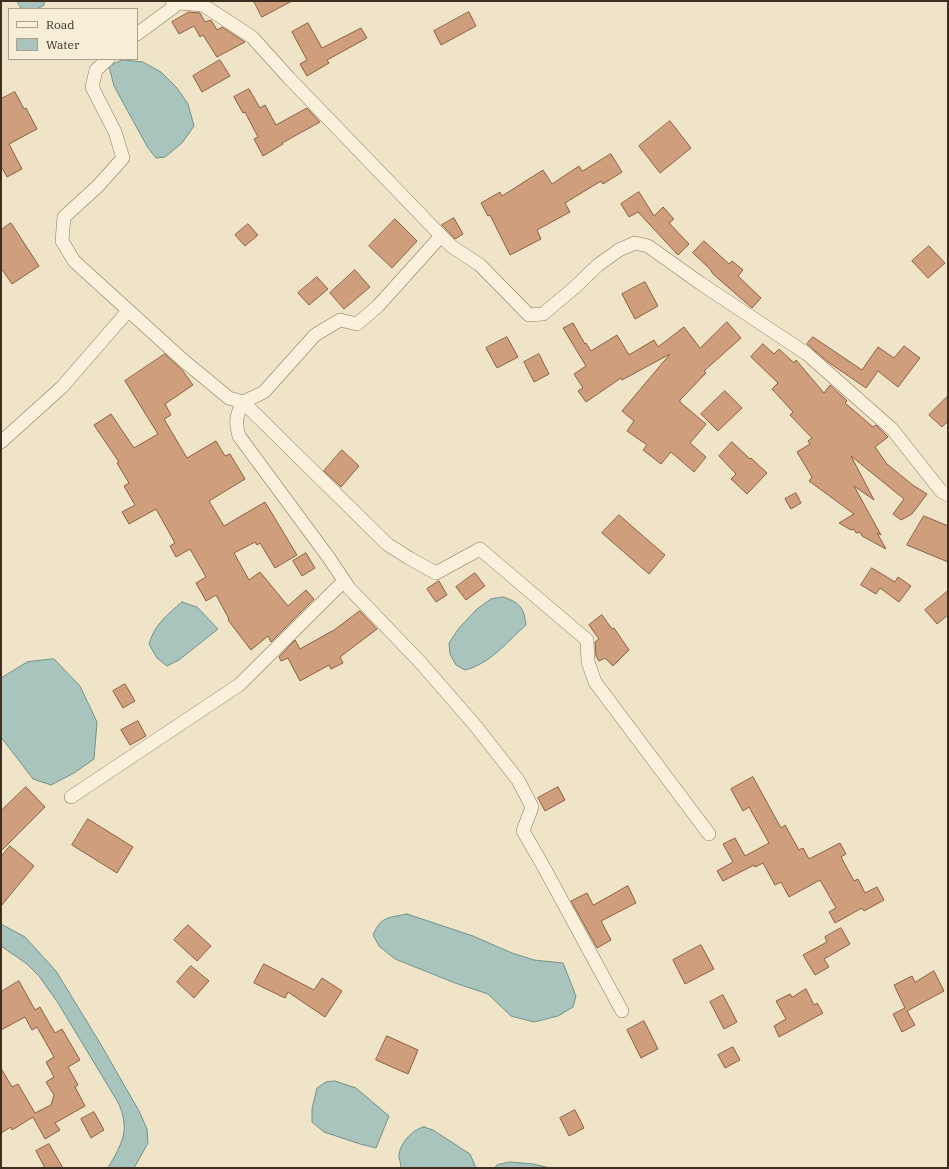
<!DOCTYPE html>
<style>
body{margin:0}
#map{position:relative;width:949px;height:1169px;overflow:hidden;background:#f0e4c8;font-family:"IBM Plex Serif",serif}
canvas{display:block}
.frame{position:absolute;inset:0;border:2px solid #3d2e20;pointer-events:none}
.legend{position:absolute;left:8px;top:8px;width:130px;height:52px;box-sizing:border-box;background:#f7eed8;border:1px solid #ada18e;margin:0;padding:5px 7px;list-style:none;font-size:12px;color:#3d2e20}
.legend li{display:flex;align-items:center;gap:8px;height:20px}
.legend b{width:20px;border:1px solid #ada18e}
</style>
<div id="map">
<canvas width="949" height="1169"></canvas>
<div class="frame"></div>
<ul class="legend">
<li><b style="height:5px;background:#faf1dc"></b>Road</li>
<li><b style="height:11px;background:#a9c4bc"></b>Water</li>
</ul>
</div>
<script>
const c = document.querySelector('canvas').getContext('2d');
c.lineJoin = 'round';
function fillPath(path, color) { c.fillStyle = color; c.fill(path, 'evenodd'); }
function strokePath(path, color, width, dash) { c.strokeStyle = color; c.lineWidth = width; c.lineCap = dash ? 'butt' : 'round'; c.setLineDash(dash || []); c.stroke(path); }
const water = new Path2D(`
 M17,1H44V5C36,11 30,10 21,8Z
 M123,60L143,62L161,72L177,88L188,104L194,126L182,143L165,157L156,158L148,148L114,86L109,66Z
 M503,597C519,602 524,607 526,625C508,641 490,664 465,670L456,665L450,654L449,643L459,628L477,609L491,599Z
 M182,602L197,607L218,629L179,660L167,666L157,658L149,644C155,624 167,615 182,602Z
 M54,659L80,686L97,722L94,759L74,773L51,785L33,779L1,737V678L27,662Z
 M407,914L473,936L512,953L534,960L563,963L576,996L573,1007L558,1016L534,1022L511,1016L488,994L455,983L395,959L379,946L373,935C381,916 388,918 407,914Z
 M1,924L25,937L56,971L100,1043L139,1111L147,1129L148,1143L134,1168H108C122,1143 130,1132 119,1104L58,1003L39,976L27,964L1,946Z
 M335,1081L356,1088L389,1116L376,1148L360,1144L324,1132L312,1122V1109L317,1088L326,1082Z
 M424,1127L433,1130L470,1154L476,1168H401C401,1165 400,1161 399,1158C398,1145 412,1129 424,1127Z
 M510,1162L533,1164L550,1168H494L497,1165Z`);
fillPath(water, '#a9c4bc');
strokePath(water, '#6f938a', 1);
const building = new Path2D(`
 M254,1H292L262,17Z
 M189,12L200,13L205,22L211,20L217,30L222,27L245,42L217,57L203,35L200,37L194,26L179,34L172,22Z
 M469,12L476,26L441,45L434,31Z
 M308,23L322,48L361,28L367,38L327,60L329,63L307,76L300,64L307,60L292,32Z
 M220,60L230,76L202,92L193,76Z
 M249,89L260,108L265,105L276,125L307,108L320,122L282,143L283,144L263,156L254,139L258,137L245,112L243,113L234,97Z
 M15,92L24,109L26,108L37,129L9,144L22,169L7,177L1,166V99Z
 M670,121L691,148L660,173L639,146Z
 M611,154L622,172L603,184L601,181L565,203L570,212L537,230L541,239L510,255L490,215L488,216L481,203L500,192L502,196L543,170L552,184L579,166L582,171Z
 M639,192L654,216L663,207L674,219L669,223L689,244L678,255L638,212L629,217L621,204Z
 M454,218L463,234L455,239L442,225Z
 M395,219L417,241L392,268L369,246Z
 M11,223L39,266L12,284L1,268V230Z
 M248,224L258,235L245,246L235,235Z
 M704,241L729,264L732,261L743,270L738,276L761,298L752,308L713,274L710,269L693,253Z
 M929,246L945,263L928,278L912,261Z
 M355,270L370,287L344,309L330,293Z
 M317,277L328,289L309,305L298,293Z
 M645,282L658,306L635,319L622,294Z
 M727,322L741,338L704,371L706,373L680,400V402L706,424L690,443L706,457L694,472L671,452L661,464L643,450L647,445L627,431L634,421L622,411L670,354L622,380L621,378L586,402L578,391L583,388L574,374L586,366L563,328L573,323L585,344L586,343L591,351L617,335L629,355L654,340L658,347L684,327L700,348Z
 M507,337L518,357L497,368L486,348Z
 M813,337L862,370L878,347L894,358L904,346L920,358L898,387L878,371L866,388L828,362L807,344Z
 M763,344L774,354L779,349L794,363L796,360L824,393L830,385L847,401L845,403L873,427L876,425L888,437L875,447L887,464L914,486L927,494L912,514L901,520L893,514L904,499L851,456L874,500L854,486L881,535L877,533L886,549L862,536L860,532L856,533L854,529L851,530L839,523L854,514L809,481L812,477L797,452L810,444L808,441L812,438L790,415L793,412L772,389L778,383L751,357Z
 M165,354L183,371L193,385L165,404L171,415L164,419L187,458L216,441L225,456L230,454L245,479L209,501L224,526L265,502L297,555L275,568L260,543L257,545L255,542L234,553L249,580L260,572L288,606L306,590L314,599L271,642L268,636L251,650L228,620L229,619L216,595L206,601L196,583L206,577L190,549L176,557L170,546L175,543L156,509L129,524L122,512L135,505L124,486L129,483L117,463L119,462L94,425L111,414L134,448L158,434L125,381Z
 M539,354L549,374L534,382L524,362Z
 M725,391L742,408L718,431L701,414Z
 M948,396V421L942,427L929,415Z
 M732,442L750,459L751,458L767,473L747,494L731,479L736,474L719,456Z
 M342,450L359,466L341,487L324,471Z
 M796,493L801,503L791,509L785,499Z
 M619,515L665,555L649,574L602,533Z
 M924,516L948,526V562L907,545Z
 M306,553L315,568L302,576L293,561Z
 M872,568L895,582L898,577L911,586L899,602L880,588L876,594L861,585Z
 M475,573L485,586L466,600L456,587Z
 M439,581L447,595L436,602L427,589Z
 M948,591V615L937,624L925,610Z
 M360,611L377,629L340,657L343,663L331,669L329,665L300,681L288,658L281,661L279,657L295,640L300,649L334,630Z
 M602,615L612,629L614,628L629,650L613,666L605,658L599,661L596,656L595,642L599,639L589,625Z
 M125,684L135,701L123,708L113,691Z
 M138,721L146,736L130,745L121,730Z
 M753,777L781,828L785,825L799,850L803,848L809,859L840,843L846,854L841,857L854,881L858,879L865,893L877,887L884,900L864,911L862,908L835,923L829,912L836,908L820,880L789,897L781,882L775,885L763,863L755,867L754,865L723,881L717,871L733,862L723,844L735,838L745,856L769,843L749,807L743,811L731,789Z
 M26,787L45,807L1,851V811Z
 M558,787L565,800L545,811L538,798Z
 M88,819L133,847L117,873L72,845Z
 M10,846L34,866L1,906V857Z
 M628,886L636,903L601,921L611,940L597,948L571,901L587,893L593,905Z
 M188,925L211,946L197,961L174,940Z
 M841,928L850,944L824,959L829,967L815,975L803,955L827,942L825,937Z
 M701,945L714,969L685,984L673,960Z
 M264,964L314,990L322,978L342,991L325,1017L288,992L285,998L254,983Z
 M191,966L209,981L194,998L177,982Z
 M934,971L944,991L907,1011L915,1025L902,1032L893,1014L905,1008L894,985L912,976L915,982Z
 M19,981L35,1010L40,1007L55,1033L62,1029L80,1060L68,1067L78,1085L75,1087L85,1106L55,1123L60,1130L45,1139L33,1117L12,1130L11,1127L1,1133V1068L12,1087L18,1084L35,1113L51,1105L54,1095L46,1082L54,1077L46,1062L54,1057L37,1027L32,1030L25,1017L1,1030V992Z
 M806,989L814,1005L817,1003L823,1013L779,1037L774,1026L786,1019L776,1001L790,994L792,997Z
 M723,995L737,1022L724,1029L710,1002Z
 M644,1021L658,1049L641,1058L627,1030Z
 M387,1036L418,1050L408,1074L376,1060Z
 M733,1047L740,1060L725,1068L718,1055Z
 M575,1110L584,1128L569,1136L560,1118Z
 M94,1112L104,1130L91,1138L81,1119Z
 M49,1144L63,1168H45L36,1151Z`);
fillPath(building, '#cf9f7d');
strokePath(building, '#8d5f41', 1);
const minor = new Path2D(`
 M172,1L179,3L203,5L252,37L289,78L451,246L480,265L529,315L543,314L574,288L598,265L619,250L635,243L648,246L700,283L807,354L892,429L941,491L948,495
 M137,34L179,3
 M108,59L96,70L92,87L115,132L123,158L98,186L64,217L62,241L74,261L184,361L229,398L243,402L264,392L315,335L340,320L357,324L378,306L441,236
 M1,442L62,387L128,311
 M71,797L239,685L344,581
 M622,1011L541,862L523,831L532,807L518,780L474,724L420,662L349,588L329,558L239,436C235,421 236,416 243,402L387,544L409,558L436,573L480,549L587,640L588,662L595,682L709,834`);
strokePath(minor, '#8d765c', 14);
strokePath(minor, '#faf1dc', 13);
</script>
